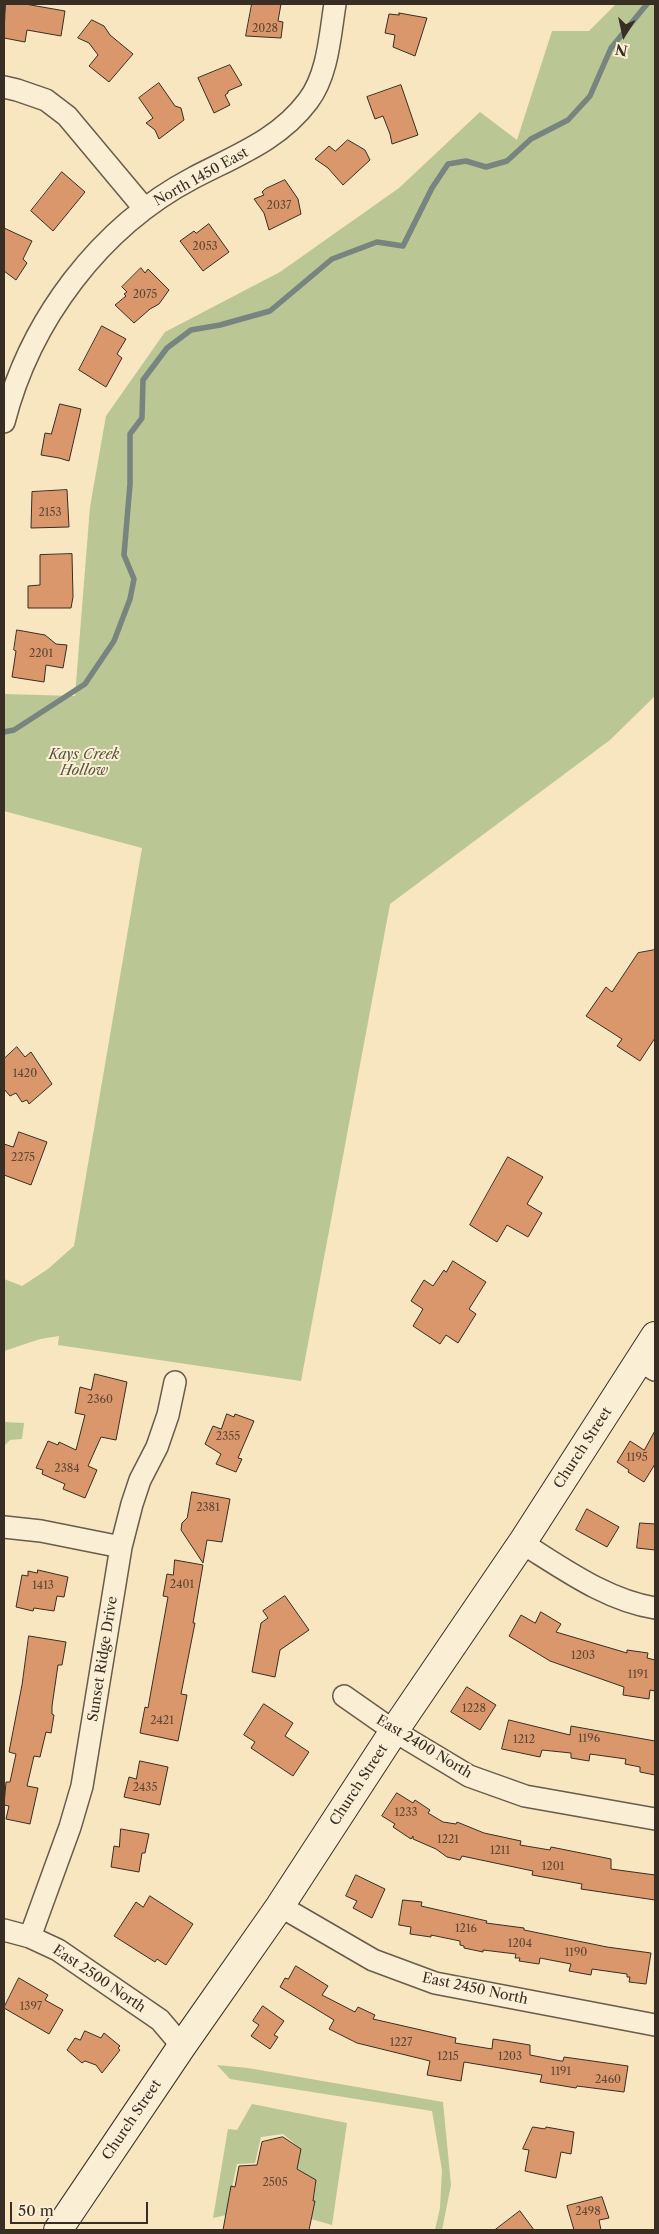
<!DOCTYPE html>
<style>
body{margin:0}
#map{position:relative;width:659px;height:2234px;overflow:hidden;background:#f7e6bf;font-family:"Libre Caslon Text",serif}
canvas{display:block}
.frame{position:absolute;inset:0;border:5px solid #382e24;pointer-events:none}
.north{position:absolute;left:599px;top:10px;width:50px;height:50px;-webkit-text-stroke:4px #faefd5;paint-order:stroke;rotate:190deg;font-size:14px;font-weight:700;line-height:20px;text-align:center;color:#382e24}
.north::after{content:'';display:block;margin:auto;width:18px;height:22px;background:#382e24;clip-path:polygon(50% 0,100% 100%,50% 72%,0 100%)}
.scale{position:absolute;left:10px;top:2202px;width:138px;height:22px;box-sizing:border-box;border:2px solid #382e24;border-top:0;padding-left:6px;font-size:15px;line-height:18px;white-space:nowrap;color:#382e24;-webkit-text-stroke:4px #faefd5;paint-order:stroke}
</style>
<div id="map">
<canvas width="659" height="2234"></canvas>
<div class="frame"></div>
<div class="north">N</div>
<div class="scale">50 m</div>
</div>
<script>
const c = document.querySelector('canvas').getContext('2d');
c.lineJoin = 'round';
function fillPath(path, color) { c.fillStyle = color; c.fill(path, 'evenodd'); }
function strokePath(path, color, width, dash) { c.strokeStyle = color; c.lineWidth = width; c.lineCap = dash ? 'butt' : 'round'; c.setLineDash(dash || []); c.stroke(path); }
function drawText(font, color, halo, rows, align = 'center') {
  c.font = font + ' "Libre Caslon Text",serif'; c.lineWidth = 4; c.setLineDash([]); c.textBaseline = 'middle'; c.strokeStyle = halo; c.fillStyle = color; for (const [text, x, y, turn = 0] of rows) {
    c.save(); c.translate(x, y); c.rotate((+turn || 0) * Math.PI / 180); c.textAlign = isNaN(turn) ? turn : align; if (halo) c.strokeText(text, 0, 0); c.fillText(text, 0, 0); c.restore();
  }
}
fillPath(new Path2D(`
 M616,4H655V696L610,740L390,904L301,1381L58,1345L59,1336L40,1339L4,1351V1279L22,1286L48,1269L74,1246L142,848L4,811V694L75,696L90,507L106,416L165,332L280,272L399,188L480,112L517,140L552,31H589Z
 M4,1422L24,1423L22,1439L10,1440L4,1446Z
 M217,2065L248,2068L443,2102L451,2185L442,2230H435L440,2208L442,2170L432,2111L230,2079Z
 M252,2104L347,2123L332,2225L311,2219L316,2181L297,2169L301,2149L283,2134L261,2137L255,2163L237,2164L226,2215L213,2218L228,2129L237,2130Z`), '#bac694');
strokePath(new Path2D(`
 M4,732L14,730L85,684L114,641L130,599L134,579L124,555L130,484V434L142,418L143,380L167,348L191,330L220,325L270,311L332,259L377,242L403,246L432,188L448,164L466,161L486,167L507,161L531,139L568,120L590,96L611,48L647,4`), '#77847f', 5.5);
const building = new Path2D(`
 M6,4H25L65,11L61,36L27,30L25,42L4,38Z
 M252,4H281L278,21L283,22L281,38L246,36Z
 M399,13L427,18L415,56L393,47L395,35L385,33L389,14L399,15Z
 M92,20L104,26L110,35L133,54L109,82L89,66L98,55L89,43L78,38Z
 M230,65L242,85L228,91V93L225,95L230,105L214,113L198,78Z
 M159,83L175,106L181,108L184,120L159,139L155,130L146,123L153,118L139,98Z
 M401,85L418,135L392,144L390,134L383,116L375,119L367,97Z
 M348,140L365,150L370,160L343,185L328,168L315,159L329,146L335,151Z
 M62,172L85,192L53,231L31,211Z
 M285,180L298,199L301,214L269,230L264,213L254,199L264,195L262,192L265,189Z
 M209,224L229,252L203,271L180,241L194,231L196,233Z
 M4,228L32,241L23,259L27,263L16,280L4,271Z
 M141,268L145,273L148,269L169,290L159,304L150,309L134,323L115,305L126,296L124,294L127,292L122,287Z
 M102,326L126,339L117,354L122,358L106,387L79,370Z
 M60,404L81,409L69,461L59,458L41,455L45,433L51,434Z
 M67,490L69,527L31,528L32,492Z
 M72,554L73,597L71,608H28V586L40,585V555Z
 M17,630L45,635L56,644L67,645L63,668L46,665L44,682L12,677L16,651L14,650Z
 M655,950V1038L640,1061L617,1046L622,1039L586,1016L606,987L612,992L638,953Z
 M17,1047L25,1057L31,1052L52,1084L29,1104L27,1100L22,1102L16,1093L10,1096L4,1089V1059Z
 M19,1132L47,1142L31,1185L4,1175V1144L13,1147Z
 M508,1157L543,1177L527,1204L542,1213L528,1237L507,1225L497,1242L470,1225Z
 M453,1261L486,1282L469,1309L476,1314L458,1343L446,1335L440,1344L413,1326L423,1309L411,1301L424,1280L433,1286L444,1270L446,1272Z
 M95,1374L127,1382L116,1440L101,1437L88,1466L97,1470L85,1498L63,1489L65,1484L42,1474L43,1470L36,1468L48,1441L58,1445L59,1442L76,1450L85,1415L75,1413L80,1387L91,1390Z
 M227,1414L234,1417L235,1414L254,1421L238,1458L242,1459L236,1472L216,1464L221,1454L205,1444L213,1426L221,1429Z
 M655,1431V1464L644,1482L628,1472L629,1470L617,1462L630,1441L644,1450Z
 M192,1492L230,1499L222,1542L207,1540L203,1563L181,1530L182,1523L187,1518Z
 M587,1509L619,1527L607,1547L576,1530Z
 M640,1523L655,1524V1550L637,1548Z
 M175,1560L203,1565L193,1623H195L181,1694L187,1695L178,1741L140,1733L145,1707L148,1708L168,1597L163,1596L167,1574L173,1575Z
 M38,1570L68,1577L64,1597L57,1596L54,1611L34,1608L33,1611L16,1607L22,1575L28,1576V1571L37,1573Z
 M285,1596L309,1630L280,1650L275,1677L252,1672L261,1623L268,1618L263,1611Z
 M541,1612L561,1624L556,1632L627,1653V1650L648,1653L647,1658L655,1660V1691L650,1690L649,1699L623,1695L624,1687L550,1661L509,1636L521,1615L535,1623Z
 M29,1636L66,1642L62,1665H58L52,1706V1714L54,1715L51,1733L46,1732L40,1757L34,1756L27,1786L38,1788L30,1824L6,1819L9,1806L4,1805L6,1782H10L16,1754L9,1752L22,1685Z
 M467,1687L496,1705L480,1730L451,1712Z
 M264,1704L293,1723L285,1736L309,1752L293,1776L251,1748L255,1742L244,1735Z
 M509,1720L570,1735L571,1726L655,1741V1775L640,1772V1767L625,1764L626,1759L590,1754L589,1761L571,1758V1753L542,1750L540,1757L502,1749Z
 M140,1761L168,1767L160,1805L124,1797L129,1777L136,1779Z
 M397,1793L413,1803L415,1800L430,1810L428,1813L443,1822L456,1824L457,1822L484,1833L521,1841L520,1845L550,1850L551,1847L611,1859V1869L655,1875V1900L581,1889L582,1884L532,1875L533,1871L462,1856L460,1860L447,1857L436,1849L413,1839V1836L411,1839L393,1827L395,1824L382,1816Z
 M121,1829L149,1834L145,1853H142L139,1872L111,1867L114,1846L119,1847Z
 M356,1875L385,1889L372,1918L353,1908L357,1901L346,1896Z
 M150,1896L193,1924L166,1965L157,1959L155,1962L114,1936L136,1902L143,1907Z
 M403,1900L422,1902L421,1906L487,1921L486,1923L524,1928V1930L607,1947L651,1953L646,1984L629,1982L630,1977H627V1974L592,1969L591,1975L569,1971L571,1964L540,1958L539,1964L519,1961L520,1958H515L516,1954L483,1950V1952L464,1948V1946L460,1945V1941L431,1935V1937L410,1934L411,1927L399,1925Z
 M296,1966L328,1986L322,1995L355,2012L358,2007L375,2015L373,2019L456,2038L455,2043L492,2049L493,2039L530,2045V2055L561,2061H563L564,2057L628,2066L624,2092L577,2086L576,2088L540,2082L542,2075L464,2062L461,2081L427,2075L430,2061L357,2043L329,2029L334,2020L280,1987L285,1978L288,1979Z
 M19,1978L48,1995L45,2000L63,2010L49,2034L4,2008Z
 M263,2006L284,2021L274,2035L278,2037L270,2049L251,2036L259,2025L253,2021Z
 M85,2031L101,2038L104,2033L120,2046L118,2048L120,2050L102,2073L96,2065L85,2061L82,2063L67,2050L75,2038L80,2040Z
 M533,2127L545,2129L546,2127L574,2132L571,2154L561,2152L556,2178L525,2171L529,2150L523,2149Z
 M283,2137L301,2149L297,2169L316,2180L313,2201H315L309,2230H223L231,2186L235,2187L239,2166L257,2165L262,2142Z
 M602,2197L609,2218L599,2220L601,2230H574L567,2206Z
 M520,2211L534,2230H495Z`);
fillPath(building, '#da976c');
strokePath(building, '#382e24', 1);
const street = new Path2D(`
 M4,87L17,90L46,100L67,116L144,208
 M4,422C30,320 100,227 193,178C235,156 279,140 308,101C328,75 330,35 335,4
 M639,1360L655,1370
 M4,1527L41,1531L121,1547
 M522,1543C564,1569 606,1600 655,1608
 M344,1696L394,1731L469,1776L525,1796L655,1819
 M280,1906L373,1960L435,1983L655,2025
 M4,1930L30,1937L58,1950L160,2020L182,2046
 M30,1937L70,1827L82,1786L121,1547L132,1504L140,1480L157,1447L168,1415L175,1382`);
const secondary = new Path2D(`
 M58,2230L182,2046L280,1906L394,1731L522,1543L655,1336`);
strokePath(street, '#685c4b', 24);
strokePath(secondary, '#382e24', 30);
strokePath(street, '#faefd5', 21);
strokePath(secondary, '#faefd5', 28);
drawText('11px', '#604836', null, [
 ["2028",265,29],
 ["2037",279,206],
 ["2053",205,247],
 ["2075",145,295],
 ["2153",50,513],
 ["2201",41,654],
 ["1420",25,1074],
 ["2275",23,1158],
 ["2360",100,1400],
 ["2355",228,1437],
 ["1195",637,1458],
 ["2384",67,1469],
 ["2381",208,1508],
 ["2401",182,1585],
 ["1413",43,1586],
 ["1203",583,1656],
 ["1191",638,1675],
 ["1228",474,1709],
 ["2421",162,1721],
 ["1196",589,1739],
 ["1212",524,1740],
 ["2435",145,1788],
 ["1233",406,1813],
 ["1221",448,1840],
 ["1211",500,1851],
 ["1201",553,1867],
 ["1216",466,1929],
 ["1204",520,1944],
 ["1190",576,1953],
 ["1397",31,2007],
 ["1227",401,2043],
 ["1215",448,2057],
 ["1203",510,2057],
 ["1191",561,2072],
 ["2460",608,2080],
 ["2505",275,2183],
 ["2498",588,2212]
]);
drawText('14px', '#382e24', '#faefd5', [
 ["North 1450 East",201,177,-29],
 ["Church Street",583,1448,-57],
 ["Sunset Ridge Drive",103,1659,-81],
 ["East 2400 North",424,1747,31],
 ["Church Street",359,1785,-57],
 ["East 2500 North",99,1979,34],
 ["East 2450 North",475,1989,12],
 ["Church Street",132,2120,-56]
]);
drawText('italic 14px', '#585440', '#faefd5', [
 ["Kays Creek",84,755],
 ["Hollow",84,771]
]);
</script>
